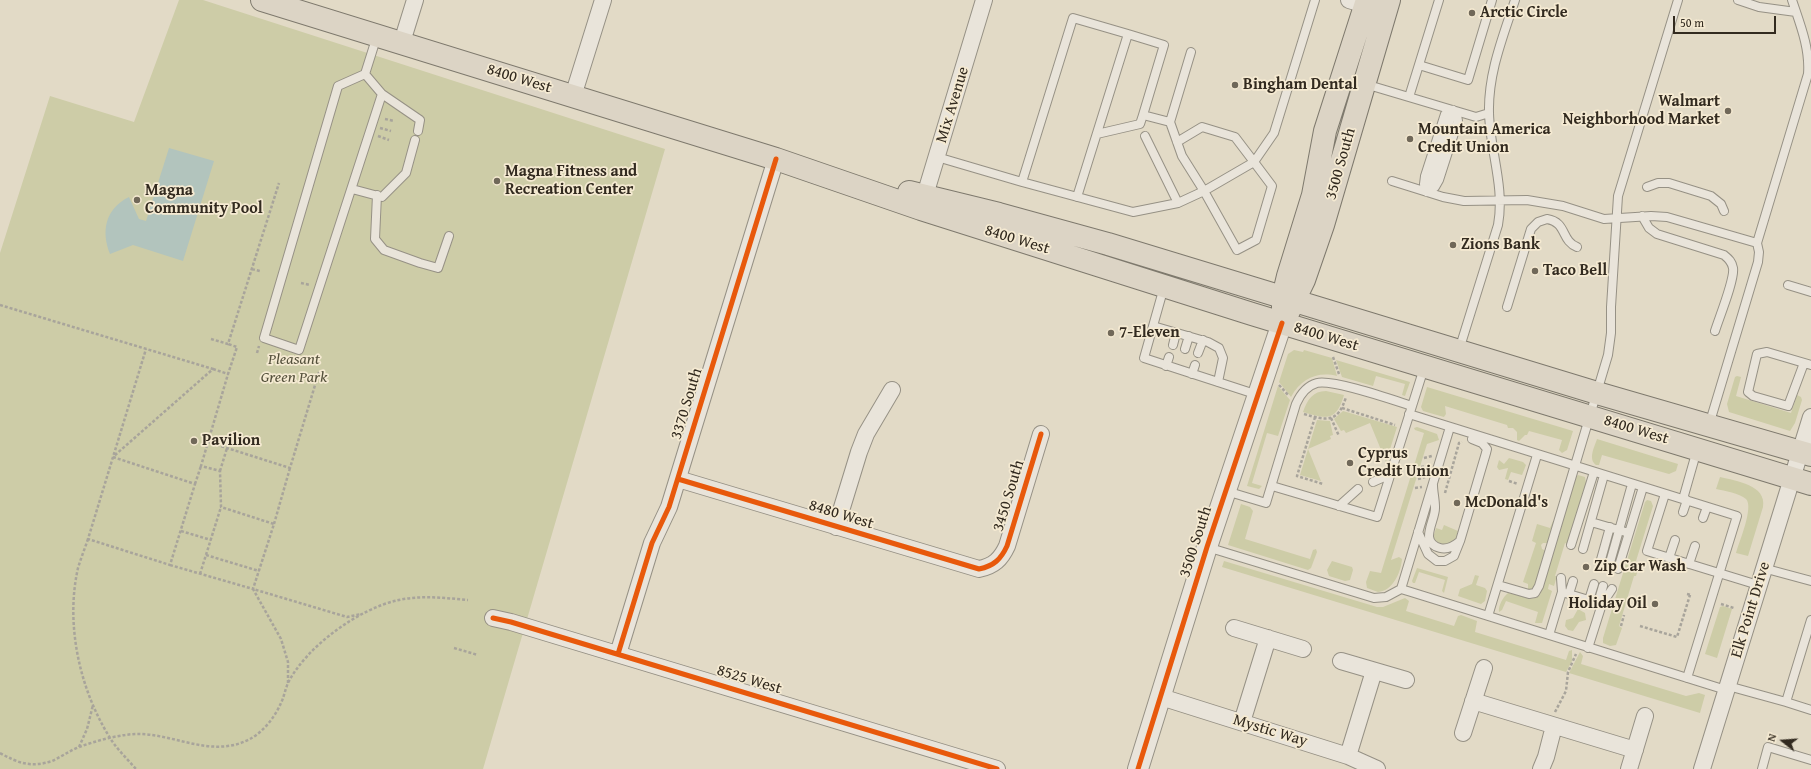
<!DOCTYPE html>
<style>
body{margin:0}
#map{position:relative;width:1811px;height:769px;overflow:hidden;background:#e2dac6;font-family:"Gentium Book Plus",serif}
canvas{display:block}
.north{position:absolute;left:1763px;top:721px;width:40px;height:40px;-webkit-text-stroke:3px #f5ead2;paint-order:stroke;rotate:287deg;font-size:11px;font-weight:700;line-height:16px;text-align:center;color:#322a1f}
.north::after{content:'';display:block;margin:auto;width:14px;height:18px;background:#322a1f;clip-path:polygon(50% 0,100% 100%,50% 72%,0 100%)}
.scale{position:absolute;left:1673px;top:16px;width:103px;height:18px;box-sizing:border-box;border:2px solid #322a1f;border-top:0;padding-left:5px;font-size:12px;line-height:14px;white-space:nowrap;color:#322a1f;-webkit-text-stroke:3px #f5ead2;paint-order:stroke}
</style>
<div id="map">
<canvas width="1811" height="769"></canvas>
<div class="north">N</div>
<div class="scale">50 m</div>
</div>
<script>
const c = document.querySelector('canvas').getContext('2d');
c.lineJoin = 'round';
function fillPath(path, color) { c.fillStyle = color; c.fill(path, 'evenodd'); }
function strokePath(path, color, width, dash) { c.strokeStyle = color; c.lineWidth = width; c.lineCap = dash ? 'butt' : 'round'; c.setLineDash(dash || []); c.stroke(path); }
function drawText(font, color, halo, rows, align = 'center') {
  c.font = font + ' "Gentium Book Plus",serif'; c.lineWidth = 3.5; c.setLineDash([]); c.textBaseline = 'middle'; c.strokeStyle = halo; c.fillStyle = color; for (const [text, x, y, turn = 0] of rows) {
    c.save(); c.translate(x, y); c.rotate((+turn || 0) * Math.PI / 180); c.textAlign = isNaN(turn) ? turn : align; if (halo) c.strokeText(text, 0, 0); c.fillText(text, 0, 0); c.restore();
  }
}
fillPath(new Path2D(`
 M179,0H203L665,149L483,769H0V253L50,96L134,122Z
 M1294,350L1303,352L1304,350L1332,358L1337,376C1317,371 1301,379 1291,397L1279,382L1288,354Z
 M1336,360L1410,382L1405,396L1402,395L1405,384L1376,376L1373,386L1342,377Z
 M1737,376L1741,377L1736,396L1791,413L1797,395L1801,397L1802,400L1795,423L1790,431L1729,412L1727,404L1735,377Z
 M1278,386L1290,400L1278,436L1267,433L1252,483L1262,486L1259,489L1247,486Z
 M1427,387L1573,431L1567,450L1562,453L1559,450L1562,440L1529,431L1527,435H1525L1519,441L1517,440V432L1513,428H1508L1507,425L1445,406L1446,414L1444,417L1423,411L1421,407Z
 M1326,391L1344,395C1336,422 1327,419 1303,412C1307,400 1313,391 1326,391Z
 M1343,411L1397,427L1386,462L1370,423L1346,433L1344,430L1341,431L1334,419Z
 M1317,420L1330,421L1333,435L1330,436L1331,439L1308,449L1321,481L1300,475Z
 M1417,427L1437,434L1439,440L1427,444L1391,560L1399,557L1402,559C1401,572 1393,591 1378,592L1367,588L1366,582L1370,571L1381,573L1424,433L1415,430L1414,428Z
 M1597,439L1678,464L1676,471L1669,474L1602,455L1599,465H1596C1588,459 1594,448 1597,439Z
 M1509,458L1523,462L1526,465L1522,475L1511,472L1508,480L1505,479L1508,468L1499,470L1497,467L1499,460L1504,464Z
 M1578,475L1585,477L1586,483L1567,544L1565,543L1555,576H1557L1554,586L1549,584L1548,589L1552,591L1542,623H1535L1538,612L1506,601L1502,610L1499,612C1498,606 1503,597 1508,593C1519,593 1531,604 1540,595L1576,477Z
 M1720,477C1736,481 1767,485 1763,507L1748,556L1736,553C1739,542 1754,507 1746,499C1739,493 1725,491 1716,489Z
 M1647,500L1651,501L1653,506L1636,561L1639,567L1636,576H1634L1619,626L1622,628L1616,645L1610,646L1603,643V638L1645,502Z
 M1241,504L1250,507L1253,511L1245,539L1310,559L1313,550L1316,549L1317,552L1311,568L1308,570L1228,545Z
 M1553,521H1554L1548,543H1543L1541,545L1542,549L1546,551L1535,586L1533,589L1528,590V584L1523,582L1536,543L1532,541L1537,524L1550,528Z
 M1444,525L1458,531L1455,541L1447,545L1439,544L1433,538L1436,528L1442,530Z
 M1224,561L1377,607H1383L1405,598L1409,601L1406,611L1454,626L1458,616L1461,615L1477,621L1475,632L1566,660L1569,651L1572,650V661L1566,672L1222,567Z
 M1332,561L1352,567L1353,570L1350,580L1345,581L1329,576L1327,570Z
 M1417,568L1448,577L1444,593L1442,591L1445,580L1419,572L1415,583H1413L1412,581Z
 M1475,575L1479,576L1476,585L1485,588L1487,591L1485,601L1481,604L1458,596L1460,589L1472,584Z
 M1723,606L1732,609L1717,658L1705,654L1720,607Z
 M1578,609L1585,613L1586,620L1579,622L1573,631L1568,630L1565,626L1566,620L1573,618Z
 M1580,652L1583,656L1581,664L1686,696L1699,693L1705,695L1700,713L1569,673Z`), '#cdcca7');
fillPath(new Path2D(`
 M169,148L214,161L183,261L133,245L110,254C101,231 105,209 129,197L139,219L146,221Z`), '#b2c4bd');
const service = new Path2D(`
 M1738,0L1759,7L1796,12
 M1128,34L1164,45L1143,115L1170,122
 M1419,65L1468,80L1492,0
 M365,74L338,86L264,338L299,350L382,94L365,74L377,36
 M1365,84L1476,117L1489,113
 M382,94L420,120L418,131
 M1409,97L1439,0
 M1097,134L1140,124L1143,115
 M1145,136L1178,203
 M1177,142L1202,127L1235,137L1254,162L1204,191L1237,250L1256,240L1272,186L1254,162L1274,133L1315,0
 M937,157L1022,182
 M1392,181L1443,197L1464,201L1527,200L1563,206L1604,219L1651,216L1667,217L1757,243
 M1647,187L1658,183H1669L1711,196L1721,204L1724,211
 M352,189L382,197L406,173L415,140
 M1427,192L1424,184L1425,176L1445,114L1453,110
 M1427,192L1435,187L1439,180L1458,121L1457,115L1453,110
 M1427,192L1453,110
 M377,195L375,239L384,250L420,263L438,268L449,236
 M1077,197L1128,34L1073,18L1022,182L1133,212L1178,203L1204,191L1182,156L1170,122L1191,52
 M1642,216L1649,228L1657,234L1724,255C1729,259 1732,262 1733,268C1735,279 1719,318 1715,331
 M1788,285L1811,292
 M1164,287L1144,358L1258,395
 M1507,307L1531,229L1538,222L1547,219C1567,222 1561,241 1577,247
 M1153,326L1208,342L1219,348L1223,358L1218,382
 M1173,345L1176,333
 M1185,349L1189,336
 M1459,350L1498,225C1505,187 1490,151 1489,113C1488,73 1503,37 1515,0
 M1198,353L1203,340
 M1804,363L1788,406L1753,396L1748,392L1757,354L1767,352L1811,365
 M1166,366L1169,357
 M1192,374L1195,365
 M1409,414L1737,516L1687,678
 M1709,425L1758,262L1759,252L1757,243L1808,74C1810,48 1800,24 1792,0
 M1373,482L1391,474
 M1433,485C1433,492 1435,499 1435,507C1436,520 1418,542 1440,548C1448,550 1454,546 1460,541L1486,453L1487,449L1482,443L1472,439
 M1272,486L1377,517L1424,368
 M1226,491L1266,503L1296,404C1300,395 1306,386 1317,383C1333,379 1393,400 1412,406
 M1665,494L1647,551L1758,585
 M1683,499L1697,450
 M1339,506L1358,489
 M1683,512L1687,500
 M1703,518L1707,507
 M1591,522L1629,533L1643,487
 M1418,532L1428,554L1437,561H1445L1454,556L1460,541
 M1571,545L1594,472
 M1207,547L1374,598L1386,597L1401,589L1411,592L1726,690
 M1583,549L1604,475
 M1669,558L1675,540
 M1600,563L1610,527
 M1689,564L1695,546
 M1609,566L1632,484
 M1763,568L1811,581
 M1618,569L1629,533
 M1561,578L1562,592
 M1498,585L1529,594L1535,593L1539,586L1608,355L1611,333V307L1618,196L1678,0
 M1401,589L1450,427
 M1569,594L1573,581
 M1589,600L1594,584
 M1598,603L1603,586
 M1602,604L1612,589
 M1488,616L1537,455
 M1549,635L1562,592L1602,604L1588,648
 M1728,686L1786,702L1811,620
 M1786,702L1811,710
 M1762,769L1768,747L1811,760`);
const minor = new Path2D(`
 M1349,0L1375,8
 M402,42L415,0
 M573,96L603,0
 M922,205L984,0
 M678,479L979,569C994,566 1001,559 1007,546L1041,434
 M836,527L859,452L866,434L892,390
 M493,618L511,622L997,769
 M1234,628L1303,649
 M618,654L652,543L669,507L776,159
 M1341,661L1406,680
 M1161,697L1348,756L1377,769
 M1473,701L1635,750
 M1242,722L1268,638
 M1463,733L1484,668
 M1348,756L1374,671
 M1541,769L1546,757L1554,726
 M1629,769L1645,716
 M1702,769L1811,417`);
const tertiary = new Path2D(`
 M1138,769L1207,547L1282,323`);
const primary = new Path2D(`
 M262,0L776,159L921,209L1252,314L1811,484
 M909,192L999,214L1108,244L1597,393L1811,455
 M1283,310V297L1288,276L1313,195L1325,131L1367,0
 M1288,313L1304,280L1323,225L1389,0`);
strokePath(service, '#969185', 10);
strokePath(minor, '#969185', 18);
strokePath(tertiary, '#969185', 22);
strokePath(primary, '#7e796d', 24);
strokePath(new Path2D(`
 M385,119L394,121
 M380,128L391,131
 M378,136L389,140
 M252,269L260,271
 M301,283L310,285
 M0,305L213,369L114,456
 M211,339L228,344L279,183
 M257,353L259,346
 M1333,357L1339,374
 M213,369L228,374L237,347L228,344
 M1279,385L1289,396
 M1342,408L1395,425
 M1304,414C1327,421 1338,423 1346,397
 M1315,417L1297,476L1323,484
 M1331,418L1339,436
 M208,442L228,374
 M113,457L195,484L170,565L88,539L146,349
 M1424,458L1432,456
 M1421,467L1428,466
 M220,471L227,448
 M1418,479L1425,477
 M1509,481L1518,484
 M195,484L201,466
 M1415,488L1422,487
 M1445,493L1459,443L1462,442
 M274,524L290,468
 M181,531L211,540
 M88,539C85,548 81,558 78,568C65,625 80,692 112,741C119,751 128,760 136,769
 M206,555L259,571
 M170,565L253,589L274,524L221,507L220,471L201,466L208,442L290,468L319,372
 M200,574L221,507
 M1687,594L1691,595
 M1721,604L1734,608
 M1621,626L1624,615
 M1640,626L1677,637L1690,595
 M454,648L478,655
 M288,683V662L281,639L253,589L347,617L361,614
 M1555,712L1566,691L1568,672L1576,654
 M79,747L87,729L93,705
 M0,753C18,763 31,768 52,761C61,757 69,751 79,747C93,742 110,737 125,735C168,728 208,761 250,739C263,732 275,717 281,703C284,697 285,690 288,683C306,647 359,608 399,600C422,595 445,598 468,600`), '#a8a49b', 2.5, [3, 2]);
strokePath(service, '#e9e4da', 8);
strokePath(minor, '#e9e4da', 16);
strokePath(tertiary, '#e9e4da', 20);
strokePath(primary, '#dcd4c5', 22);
strokePath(new Path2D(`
 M678,479L979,569C994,566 1001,559 1007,546L1041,434
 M493,618L511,622L997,769
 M618,654L652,543L669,507L776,159
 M1138,769L1207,547L1282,323`), '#e8590c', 5);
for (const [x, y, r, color] of [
 [1472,13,4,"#706859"],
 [1235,85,4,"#706859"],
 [1728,111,4,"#706859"],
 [1410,139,4,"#706859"],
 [497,181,4,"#706859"],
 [137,200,4,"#706859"],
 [1453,245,4,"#706859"],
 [1535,271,4,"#706859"],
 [1111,333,4,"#706859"],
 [194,441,4,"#706859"],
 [1350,463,4,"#706859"],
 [1457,503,4,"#706859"],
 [1586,567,4,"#706859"],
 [1655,604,4,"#706859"]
]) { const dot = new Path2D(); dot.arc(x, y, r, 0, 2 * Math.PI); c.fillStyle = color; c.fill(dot); strokePath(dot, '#f5ead2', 1.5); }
drawText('bold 16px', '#322a1f', '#f5ead2', [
 ["Arctic Circle",1480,13],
 ["Bingham Dental",1243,85],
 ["Walmart",1720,102,"right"],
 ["Neighborhood Market",1720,120,"right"],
 ["Mountain America",1418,130],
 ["Credit Union",1418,148],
 ["Magna Fitness and",505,172],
 ["Recreation Center",505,190],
 ["Magna",145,191],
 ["Community Pool",145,209],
 ["Zions Bank",1461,245],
 ["Taco Bell",1543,271],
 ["7-Eleven",1119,333],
 ["Pavilion",202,441],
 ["Cyprus",1358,454],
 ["Credit Union",1358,472],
 ["McDonald's",1465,503],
 ["Zip Car Wash",1594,567],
 ["Holiday Oil",1647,604,"right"]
], 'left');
drawText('16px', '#322a1f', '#f5ead2', [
 ["8400 West",519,79,17],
 ["Mix Avenue",953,105,-73],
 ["3500 South",1341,164,-74],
 ["8400 West",1017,240,17],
 ["8400 West",1326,337,17],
 ["3370 South",687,404,-73],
 ["8400 West",1636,430,17],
 ["3450 South",1009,496,-73],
 ["8480 West",841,515,17],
 ["3500 South",1196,542,-72],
 ["Elk Point Drive",1751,610,-73],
 ["8525 West",749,680,17],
 ["Mystic Way",1270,731,17]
]);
drawText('italic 16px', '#54503b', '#f5ead2', [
 ["Pleasant",294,360],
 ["Green Park",294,378]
]);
</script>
